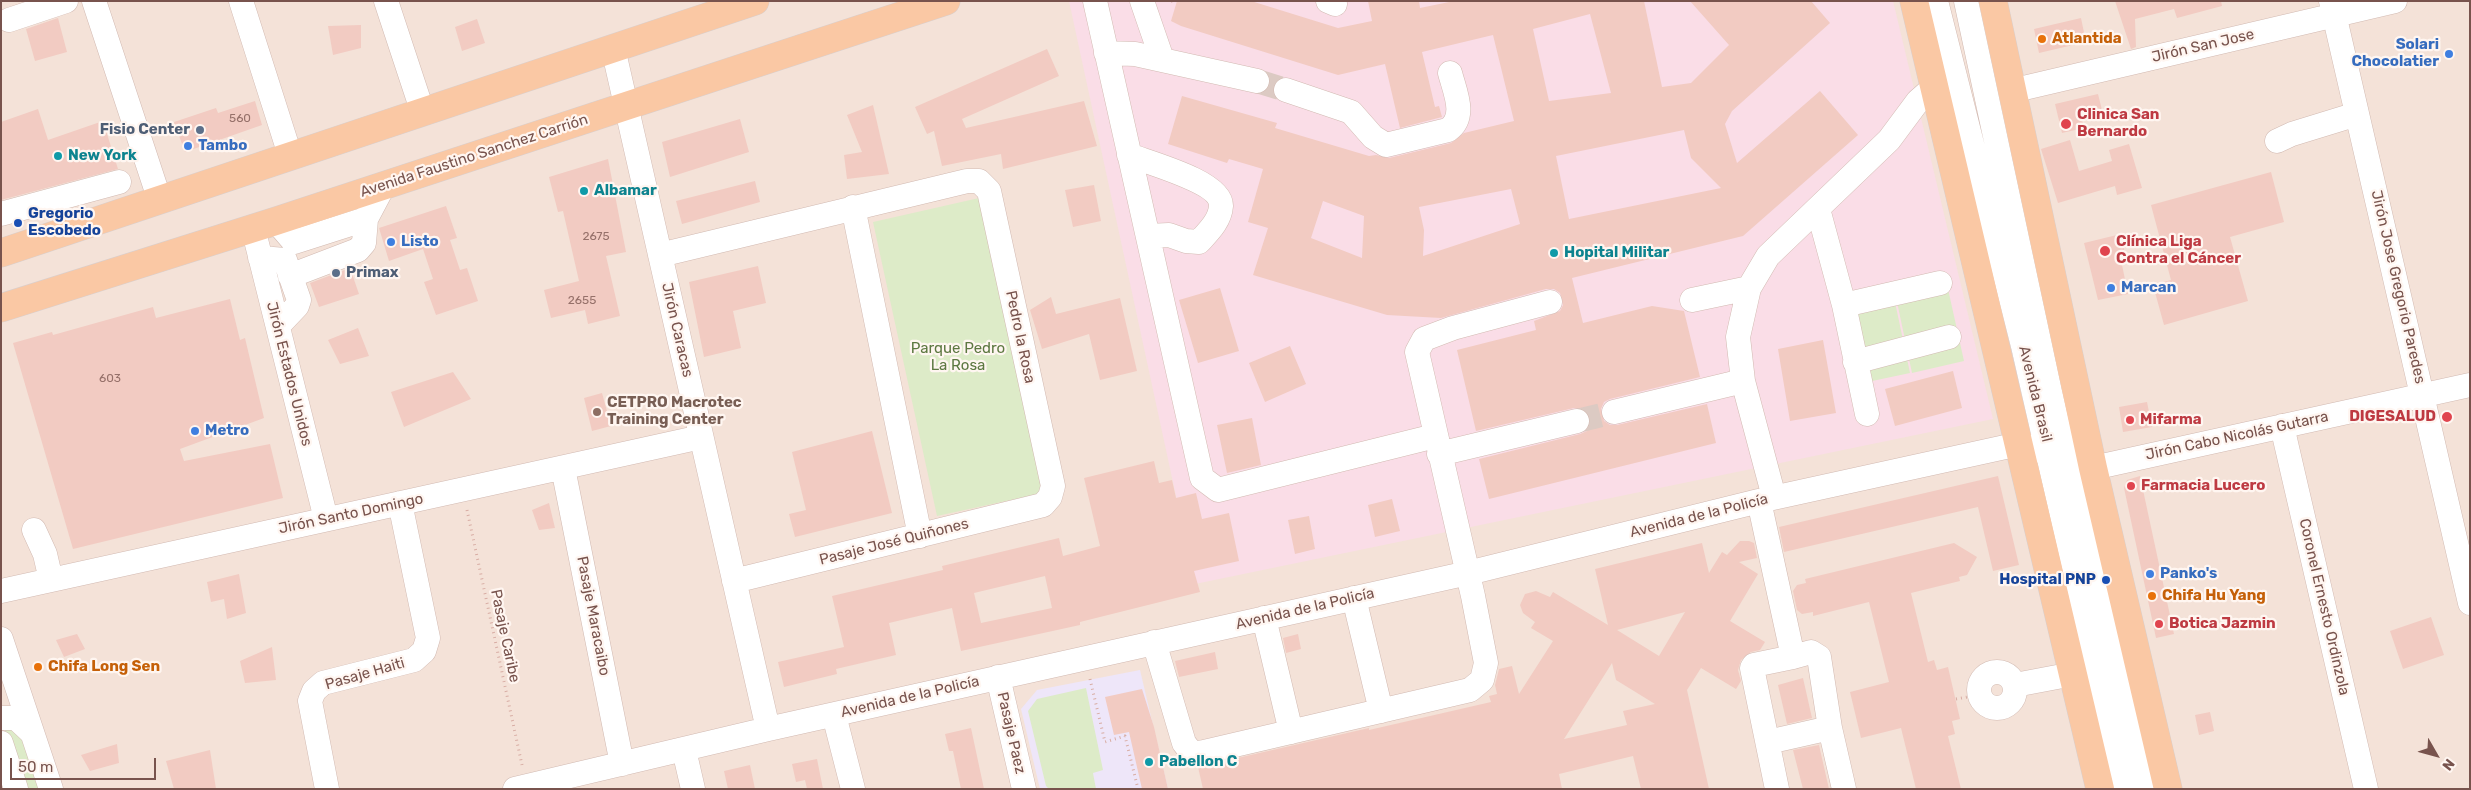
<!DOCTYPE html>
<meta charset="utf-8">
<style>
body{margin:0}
#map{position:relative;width:2471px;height:790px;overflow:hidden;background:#fdf2ea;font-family:Rubik,sans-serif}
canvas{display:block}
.frame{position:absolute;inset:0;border:2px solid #78534d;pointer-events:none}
.north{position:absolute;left:2411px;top:730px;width:50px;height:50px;-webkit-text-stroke:4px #fff6f1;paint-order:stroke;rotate:128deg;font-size:14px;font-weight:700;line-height:20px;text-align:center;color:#78534d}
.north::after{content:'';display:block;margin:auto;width:18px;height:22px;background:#78534d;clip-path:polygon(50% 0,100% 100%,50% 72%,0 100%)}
.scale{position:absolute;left:10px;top:758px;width:146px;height:22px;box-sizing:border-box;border:2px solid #78534d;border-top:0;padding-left:6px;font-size:15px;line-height:18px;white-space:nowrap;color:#78534d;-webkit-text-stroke:4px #fff6f1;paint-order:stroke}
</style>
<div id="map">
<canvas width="2471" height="790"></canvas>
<div class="frame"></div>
<div class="north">N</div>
<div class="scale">50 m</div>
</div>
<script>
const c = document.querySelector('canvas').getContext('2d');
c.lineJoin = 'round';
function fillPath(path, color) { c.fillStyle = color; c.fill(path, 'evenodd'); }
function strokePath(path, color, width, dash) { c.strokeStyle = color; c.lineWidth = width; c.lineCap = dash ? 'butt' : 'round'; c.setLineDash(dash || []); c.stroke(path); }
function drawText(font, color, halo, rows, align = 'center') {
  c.font = font + ' Rubik,sans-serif'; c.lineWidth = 4.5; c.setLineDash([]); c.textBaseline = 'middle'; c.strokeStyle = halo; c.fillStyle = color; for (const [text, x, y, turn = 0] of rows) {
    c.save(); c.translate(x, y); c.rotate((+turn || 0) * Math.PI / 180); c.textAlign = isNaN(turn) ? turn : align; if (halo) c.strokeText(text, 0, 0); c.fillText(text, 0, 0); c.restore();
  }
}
fillPath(new Path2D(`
 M1,1H2470V789H1Z`), '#f4e2d8');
fillPath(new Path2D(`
 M1140,670L1168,789H1040L1021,709L1037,690Z`), '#eee6f9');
fillPath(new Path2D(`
 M1069,1H1893L1993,419L1195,584Z`), '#fadde7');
fillPath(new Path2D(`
 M979,198L1043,493L937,516L873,222Z
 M1944,271L1964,361L1912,373L1893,283Z
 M1891,283L1910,373L1858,384L1839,294Z
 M1086,688L1103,770L1093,773L1096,789H1049L1046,786L1028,711L1037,699Z
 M19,721L42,789H25L4,727Z`), '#ddebc8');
fillPath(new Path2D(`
 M1177,1H1251L1338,28L1372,21L1368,1H1419L1420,8L1454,1H1644L1662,87L1691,83L1729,45L1690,1H1811L1830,23L1732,111L1725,124L1737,163L1820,91L1858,135L1743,236L1572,278L1583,323L1652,306L1684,311L1700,377L1610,399L1604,402L1601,409L1604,421L1610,425H1617L1707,404L1716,443L1489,499L1479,459L1580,434L1587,431L1590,418L1587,411L1574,408L1476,431L1457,350L1536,330L1534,321L1560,311L1563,305L1560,293L1554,289H1546L1441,318L1387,315L1253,275L1268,228L1248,222L1263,169L1229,159L1227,163L1168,144L1182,96L1277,123L1275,128L1369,156L1376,155L1389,158L1451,143L1464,133L1514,121L1493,35L1422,52L1435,107L1439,106L1442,117L1400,128L1385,64L1338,75L1181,26L1171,21ZM1590,14L1611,93L1549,101L1533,29ZM1684,130L1691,158L1721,188L1569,219L1556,156ZM1511,189L1520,224L1423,256L1424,230L1419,207ZM1323,201L1364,216L1362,258L1311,238Z
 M2115,1H2221L2222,6L2177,18L2174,9L2135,19L2136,47L2131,49Z
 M58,18L67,52L35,61L26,29Z
 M2081,18L2086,42L2039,53L2034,29Z
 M477,19L485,43L462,51L455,27Z
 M361,25V48L333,55L328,26Z
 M1047,49L1059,76L962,119L966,128L1084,101L1097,146L1003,169L1001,154L942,166L934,131L927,134L915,107Z
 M2098,94L2103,114L2082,119L2084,128L2062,133L2055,104Z
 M255,101L262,125L185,152L174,122L216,108L218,113Z
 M873,105L889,174L847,179L844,155L862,152L847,115Z
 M38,109L48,140L103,121L118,169L1,200V122Z
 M740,119L749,152L670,177L662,142Z
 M2070,140L2079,171L2112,161L2109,150L2129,144L2142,188L2117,195L2115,186L2058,203L2041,149Z
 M608,159L626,252L606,256L620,316L588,324L585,310L551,318L544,290L579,281L563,211L558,212L549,177Z
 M2271,172L2284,222L2230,237L2248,301L2164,325L2153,285L2171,280L2151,205Z
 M755,181L760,202L682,224L676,201Z
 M1094,185L1101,221L1073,227L1065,190Z
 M446,206L457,238L450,240L460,270L467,268L478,301L436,315L424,282L433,279L423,249L389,261L379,228Z
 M2121,234L2126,259L2121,260L2128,294L2098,300L2084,243Z
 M758,266L766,303L733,311L741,348L704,357L689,282Z
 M350,268L359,294L319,307L310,283Z
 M1220,288L1239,351L1198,363L1179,300Z
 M1051,297L1056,314L1120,298L1137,371L1100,380L1089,334L1042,349L1030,310Z
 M230,299L240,340L245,338L264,418L180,449L184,461L270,444L283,498L73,549L13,343L52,332L53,335L153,307L156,318Z
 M358,328L369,356L340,364L328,340Z
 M1823,340L1836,413L1790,421L1778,349Z
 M1290,346L1306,384L1265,402L1249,363Z
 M1953,371L1962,408L1895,426L1885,389Z
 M453,372L471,399L404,427L391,392Z
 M602,393L611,426L592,431L584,398Z
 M2147,402L2152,427L2123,432L2119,407Z
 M1252,418L1261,465L1227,473L1217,425Z
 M872,431L892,513L795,537L789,514L806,510L792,452Z
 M1154,461L1159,483L1172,480L1176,498L1196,493L1202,519L1229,513L1239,561L1194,571L1200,592L1080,622V625L961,651L952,608L889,623L896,655L836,669L837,674L784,687L778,662L844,647L832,596L943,570L942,566L1059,538L1063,556L1100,546L1084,478ZM1045,576L1052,608L981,623L974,593Z
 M1998,476L2019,565L1993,571L1978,507L1784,552L1779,527Z
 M2140,476L2174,634L2156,638L2124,488L2127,480Z
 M1392,499L1400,531L1375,537L1368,505Z
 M549,503L555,528L539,530L532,510Z
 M1309,516L1315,549L1295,554L1288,520Z
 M1740,541H1749L1754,543L1757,558L1739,562L1758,574L1730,621L1765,642L1760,650L1751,652L1741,660L1738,670L1741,681L1736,689L1701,668L1687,690L1709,789H1641L1633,756L1559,774L1562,789H1203L1198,767L1369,728V730L1491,702L1489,696L1497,694L1495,685L1499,669L1512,666L1519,694L1553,641L1531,628L1535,622L1523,613L1520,605L1525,594L1536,591L1550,597L1553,592L1608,625L1595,569L1702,543L1709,573L1722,552L1727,555ZM1685,612L1659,656L1617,630ZM1612,663L1616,680L1655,704L1623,711L1627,725L1564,739Z
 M1954,543L1977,557L1967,575L1959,577L1960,581L1911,593L1928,662L1934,660L1937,670L1948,667L1960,719L1952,721L1955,734L1948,736L1961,789H1916L1901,728L1861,738L1850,692L1889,682L1869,602L1813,616V612L1802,614L1797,610L1793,591L1797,585L1806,583L1805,579Z
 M239,574L246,613L227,619L224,599L211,602L207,582Z
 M2431,617L2444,655L2403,669L2390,631Z
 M77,634L85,649L64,657L56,640Z
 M1298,634L1301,649L1286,653L1283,638Z
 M272,647L276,680L245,683L240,661Z
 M1215,652L1218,669L1179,677L1175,661Z
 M1803,678L1812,718L1787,724L1778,685Z
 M1142,689L1154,727L1168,789H1142L1129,732L1114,735L1105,697Z
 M2210,712L2214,731L2199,735L2195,715Z
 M971,728L984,789H961L953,751H949L945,734Z
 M117,744L119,763L90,771L81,755Z
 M1819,745L1829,789H1803L1793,750Z
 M210,750L216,789H174L166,761Z
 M817,759L823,789H807L805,780L796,782L792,764Z
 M750,765L755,789H728L724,771Z`), '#f2cbc2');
strokePath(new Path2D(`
 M1257,81L1286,90
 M1577,421L1614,412`), '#dccac3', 24, [24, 12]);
const minor = new Path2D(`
 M94,1L160,201
 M241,1L290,155
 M386,1L423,113
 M1095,1L1202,478L1218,490L1435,436
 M1142,1L1162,59
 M1328,1L1335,4
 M1936,1L2023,346L2125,789
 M1966,1L2050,392L2143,789
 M2331,1L2470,603
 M9,20L66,1
 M613,48L768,729
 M1106,53L1135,54L1257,81
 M1286,90L1351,112L1373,137L1386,145L1448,130C1467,117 1455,92 1450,73
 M2011,91L2395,1
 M2277,141L2292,134L2357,114
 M1129,155C1149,163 1222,182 1221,206C1220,221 1208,232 1199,242L1186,241L1169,235L1148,236
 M853,207L920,536
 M1818,209L1844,305L1867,414
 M1,214L119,182
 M276,221L294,242L366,219L384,185
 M253,228L326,519
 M660,255L967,181H979L989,191L1053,486L1050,497L1043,505L734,581
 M260,258L285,260L299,300L297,306L278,326
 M290,276L358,250L364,243L366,219
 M1749,288L1738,337L1743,381L1774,497
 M1692,300L1749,288L1768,256L1889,140L1918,101L1934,87
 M1844,305L1940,283
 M1855,362L1949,337
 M1614,412L1743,381
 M2282,426L2366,789
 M1439,454L1577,421
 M563,468L622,764
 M1759,501L1793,657L1811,652L1819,657L1830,728L1844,789
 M34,530L45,554L51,580
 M1,591L701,437
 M1354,598L1381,711
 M1264,618L1291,732
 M1,639L51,789
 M1154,642L1184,743L1191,752L1200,753L1470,690L1482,680L1486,663L1473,596L1417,352L1424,339L1453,328L1550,302
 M1979 690a18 18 0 1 1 36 0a18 18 0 1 1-36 0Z
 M998,677L1024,789
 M2015,685L2073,674
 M834,715L853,789
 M1,718H16L32,733
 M1768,742L1830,728
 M1,743L16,789
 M684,750L693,789
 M327,789L310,701L314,691L323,683L414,660L424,651L428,638L400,503
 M515,789L768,729L1468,573L1759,501L2019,444L2093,468L2470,385
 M1777,789L1752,668L1754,665L1793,657`);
const major = new Path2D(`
 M1914,1L2100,789
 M1993,1L2093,468L2168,789
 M1,253L755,1
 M1,308L276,221L946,1`);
strokePath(minor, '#d2bab2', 25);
strokePath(major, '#d9cfcd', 29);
strokePath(new Path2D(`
 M1172,1L1176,4
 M467,510L522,765
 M1090,679L1105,742L1125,736L1138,789
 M1956,699L1979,695`), '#d8ada4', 3, [1, 4]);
strokePath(minor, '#fff', 24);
strokePath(major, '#fac8a4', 28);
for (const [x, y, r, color] of [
 [2042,39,5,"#e8710a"],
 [2449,54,5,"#3f7fe0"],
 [2066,124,6,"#e0444e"],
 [200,130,5,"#5c6f8a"],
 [188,146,5,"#3f7fe0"],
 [58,156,5,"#0f9aa8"],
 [584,191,5,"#0f9aa8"],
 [18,223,5,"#1a4fb4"],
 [391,242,5,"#3f7fe0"],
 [2105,251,6,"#e0444e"],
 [1554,253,5,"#0f9aa8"],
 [336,273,5,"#5c6f8a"],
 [2111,288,5,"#3f7fe0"],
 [597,412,5,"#8d6e63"],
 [2447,417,6,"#e0444e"],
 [2130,420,5,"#e0444e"],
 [195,431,5,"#3f7fe0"],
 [2131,486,5,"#e0444e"],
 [2150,574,5,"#3f7fe0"],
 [2106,580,5,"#1a4fb4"],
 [2152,596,5,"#e8710a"],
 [2159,624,5,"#e0444e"],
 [38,667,5,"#e8710a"],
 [1149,762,5,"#0f9aa8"]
]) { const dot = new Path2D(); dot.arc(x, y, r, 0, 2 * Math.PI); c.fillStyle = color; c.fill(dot); strokePath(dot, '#fff6f1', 2); }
drawText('12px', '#96716a', null, [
 ["560",240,119],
 ["2675",596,237],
 ["2655",582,301],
 ["603",110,379]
]);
drawText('bold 15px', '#c56008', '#fff6f1', [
 ["Atlantida",2052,39],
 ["Chifa Hu Yang",2162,596],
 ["Chifa Long Sen",48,667]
], 'left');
drawText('bold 15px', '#366cbe', '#fff6f1', [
 ["Solari",2439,45,"right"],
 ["Chocolatier",2439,62,"right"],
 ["Tambo",198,146],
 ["Listo",401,242],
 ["Marcan",2121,288],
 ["Metro",205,431],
 ["Panko's",2160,574]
], 'left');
drawText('15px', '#78534d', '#fff6f1', [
 ["Jirón San Jose",2203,46,-13],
 ["Avenida Faustino Sanchez Carrión",474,156,-18],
 ["Jirón Jose Gregorio Paredes",2398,287,77],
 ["Jirón Caracas",677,330,77],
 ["Pedro la Rosa",1020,337,78],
 ["Jirón Estados Unidos",289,374,76],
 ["Avenida Brasil",2035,394,76],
 ["Jirón Cabo Nicolás Gutarra",2237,436,-12],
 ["Jirón Santo Domingo",351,514,-12],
 ["Avenida de la Policía",1699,516,-14],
 ["Pasaje José Quiñones",894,542,-14],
 ["Coronel Ernesto Ordinzola",2324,607,77],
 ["Avenida de la Policía",1305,609,-13],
 ["Pasaje Maracaibo",593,616,79],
 ["Pasaje Caribe",505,636,78],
 ["Pasaje Haiti",365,674,-16],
 ["Avenida de la Policía",910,697,-13],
 ["Pasaje Paez",1011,733,77]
]);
drawText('bold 15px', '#be3a42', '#fff6f1', [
 ["Clinica San",2077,115],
 ["Bernardo",2077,132],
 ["Clínica Liga",2116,242],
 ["Contra el Cáncer",2116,259],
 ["DIGESALUD",2436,417,"right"],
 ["Mifarma",2140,420],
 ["Farmacia Lucero",2141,486],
 ["Botica Jazmin",2169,624]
], 'left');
drawText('bold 15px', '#4e5e75', '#fff6f1', [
 ["Fisio Center",190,130],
 ["Primax",346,273,"left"]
], 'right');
drawText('bold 15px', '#0d838f', '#fff6f1', [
 ["New York",68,156],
 ["Albamar",594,191],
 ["Hopital Militar",1564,253],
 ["Pabellon C",1159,762]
], 'left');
drawText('bold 15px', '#164399', '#fff6f1', [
 ["Gregorio",28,214],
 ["Escobedo",28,231],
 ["Hospital PNP",2096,580,"right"]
], 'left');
drawText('15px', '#5d7841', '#fff6f1', [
 ["Parque Pedro",958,349],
 ["La Rosa",958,366]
]);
drawText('bold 15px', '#785e54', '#fff6f1', [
 ["CETPRO Macrotec",607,403],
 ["Training Center",607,420]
], 'left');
</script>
